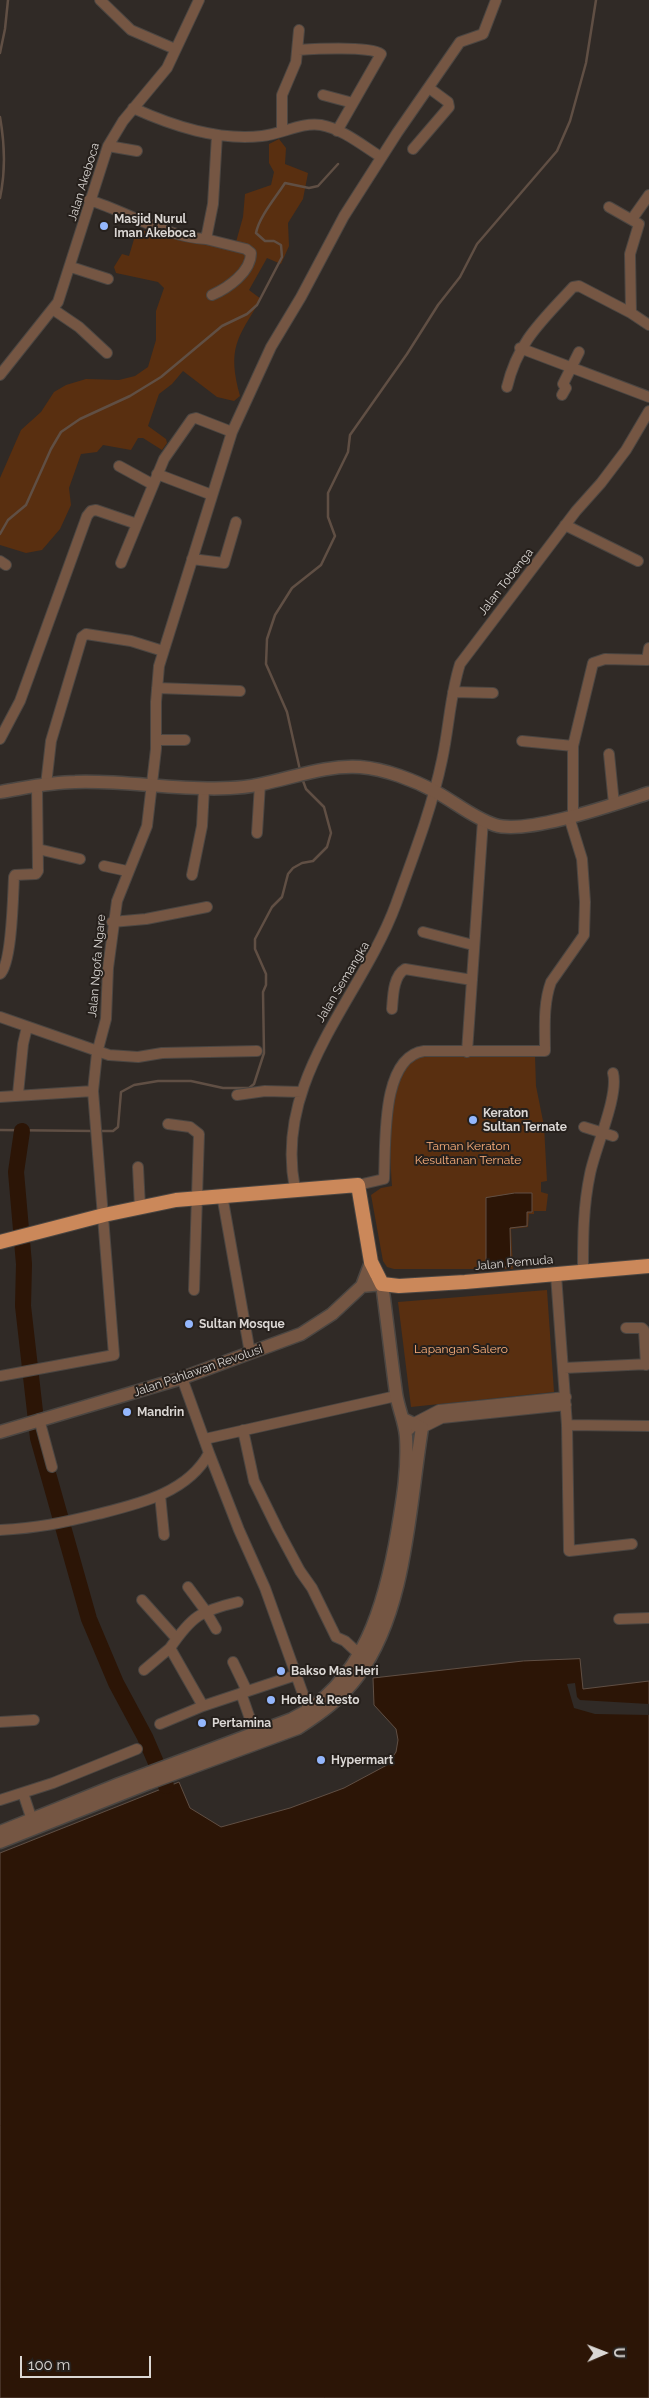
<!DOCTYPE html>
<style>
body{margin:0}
#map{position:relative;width:649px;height:2398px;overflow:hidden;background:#302a26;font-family:Raleway,sans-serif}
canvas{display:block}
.north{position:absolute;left:579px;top:2328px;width:50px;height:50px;-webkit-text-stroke:4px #26201c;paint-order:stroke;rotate:89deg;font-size:14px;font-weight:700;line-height:20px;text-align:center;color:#dbd7d4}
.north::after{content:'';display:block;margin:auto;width:18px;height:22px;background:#dbd7d4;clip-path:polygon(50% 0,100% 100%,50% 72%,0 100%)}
.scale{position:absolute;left:20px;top:2356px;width:131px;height:22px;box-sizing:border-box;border:2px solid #dbd7d4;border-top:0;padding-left:6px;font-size:15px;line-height:18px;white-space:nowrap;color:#dbd7d4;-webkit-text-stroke:4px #26201c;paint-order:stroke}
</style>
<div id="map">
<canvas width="649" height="2398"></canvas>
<div class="north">U</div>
<div class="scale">100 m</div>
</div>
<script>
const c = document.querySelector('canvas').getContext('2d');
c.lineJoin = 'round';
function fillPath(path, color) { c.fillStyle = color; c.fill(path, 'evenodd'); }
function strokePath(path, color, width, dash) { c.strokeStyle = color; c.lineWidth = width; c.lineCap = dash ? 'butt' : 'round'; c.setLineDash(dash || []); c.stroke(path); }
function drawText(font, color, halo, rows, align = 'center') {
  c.font = font + ' Raleway,sans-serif'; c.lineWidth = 4; c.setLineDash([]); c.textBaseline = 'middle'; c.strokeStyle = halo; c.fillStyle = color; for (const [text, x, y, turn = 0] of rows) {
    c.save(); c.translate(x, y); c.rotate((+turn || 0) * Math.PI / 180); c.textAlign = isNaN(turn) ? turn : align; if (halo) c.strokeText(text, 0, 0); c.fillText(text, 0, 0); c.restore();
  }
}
fillPath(new Path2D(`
 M279,139L286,148L285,164L308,173L303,199L288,223L289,246L281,264L267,258L249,290L261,299C237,339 227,348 240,396L234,401L217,397L183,371L172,384L159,394L148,426L166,439L167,443L162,450L143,438H138L131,450L103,445L97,452L81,454L69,488L71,505L60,529L42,550L26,553L0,545V478L21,430L41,412L54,392L66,385L86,379L119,380L135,376L148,367L156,340V311L164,288L158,282L116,273L114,267L122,254L129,256L137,229L177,239L236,242L243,217L245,194L271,185L274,172L269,163V144Z
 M417,1055L535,1056L536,1086L544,1126L547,1181L541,1182V1192L548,1194L546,1211H534V1214H529L528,1227L511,1229L513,1269H394L387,1267L383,1261L371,1195L381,1188L392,1186C390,1152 386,1099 404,1070C408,1064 413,1060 417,1055Z
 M547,1290L554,1392L411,1407L398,1302Z`), '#592f10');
const water = new Path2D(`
 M515,1193H532V1212H527V1226L510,1228L511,1267H491L490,1262L486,1261V1198Z
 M580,1659L583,1689L649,1681V2398H0V1853L179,1782L190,1808L221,1827L290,1808L344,1788L387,1765L396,1752L398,1740L396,1729L374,1705L373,1678L523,1661Z`);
fillPath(water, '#2c1506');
strokePath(water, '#604f44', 1);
fillPath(new Path2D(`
 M575,1683L577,1697L580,1700L649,1704V1715L595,1714L574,1708L567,1684Z`), '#302a26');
strokePath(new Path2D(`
 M0,53L5,29L8,0
 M0,117C5,145 6,170 0,198
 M0,534L8,520L26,505L51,449L61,432L80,419L130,396L161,377L222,326L247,314L257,305L282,257L281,245L274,241H265L256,233C259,217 276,197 285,183L309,188L318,186L338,164
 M300,770L287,712L266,664L267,639L275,615L292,588L321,565L335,536L328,517V493L348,452L350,435L407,354L438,305L460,277L477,244L557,151L570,121L586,63L596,0
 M0,1130L93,1131
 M99,1131H113L118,1127L121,1092L134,1085L158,1081H191L223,1088H249L254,1084L264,1053L263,992L266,985V974L255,949V939L272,907L282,897L288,874L293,868L302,863L313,861L327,847L331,833L324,807L306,789L302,778`), '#604f44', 2.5);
strokePath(new Path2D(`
 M22,1131L16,1172L24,1264L23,1306L38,1438L89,1619L116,1683L145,1737L166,1786`), '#2c1506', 16);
const minor = new Path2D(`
 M100,0L131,30L175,49
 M298,50C314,49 370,46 381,54L337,131
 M323,95L353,103
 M133,108C173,126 218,141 262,136C282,134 301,122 321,125C343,129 363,146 381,157
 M282,131V95L296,62L299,30
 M108,146L137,151
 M413,149L449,107L448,102L429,88
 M89,200C128,212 165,237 206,239L213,204L217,135
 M609,207L639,224L630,254L631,313
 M632,219L649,195
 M206,239L246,249L251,253C251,272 228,288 212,295
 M71,267L108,279
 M54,310L79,327L107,353
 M520,348L649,397
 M0,375L58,302L108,146L123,121L167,68L199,0
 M507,387C518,341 542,321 573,287L579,286L631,313L649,325
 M562,395L566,388L563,384L579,352
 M119,466L152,484
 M157,474L212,495
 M565,525L638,561
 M192,559L224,563L236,522
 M0,561L6,565
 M121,563L137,524
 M157,688L240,691
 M453,692L493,693
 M0,739L20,701L87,516L91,511L96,510L137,524L164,459L192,419L196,418L232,432
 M156,740H185
 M522,741L573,746
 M609,754L614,804
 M46,785L51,741L82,637L86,634L131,641L163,651
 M573,816V746L593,663L605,659L647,660L649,648
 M257,833L260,784
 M38,849L80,859
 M104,866L127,871
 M192,875L202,826L204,788
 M112,922L146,919L207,907
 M423,932L473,945
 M0,974C12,964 13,895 14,877L15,875L36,874L38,871L37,786
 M392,1009C393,997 393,976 405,969L472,980
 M0,1017L109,1055L138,1057L162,1053L257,1051
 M467,1052L483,820
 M18,1094L23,1044L27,1027
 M237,1095L265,1091L302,1092
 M0,1097L93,1091
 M168,1124L190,1127L199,1134L194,1290
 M584,1127L613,1136
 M138,1167L140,1207
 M358,1185L384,1179C386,1146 380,1057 424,1051H545C545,1028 543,1004 551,982L584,935L585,902L582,859L569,817
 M295,1189C273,1078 361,999 396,904C413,857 432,808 442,760C449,728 450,695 460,664L576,511L601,483L626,450L649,411
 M222,1195L250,1353
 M583,1271C583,1239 583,1207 590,1174C595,1148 619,1096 613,1073
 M556,1275L567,1425L569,1551L632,1544
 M626,1328H642L644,1330L646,1365
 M564,1368L649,1364
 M0,1376L114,1355L93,1091L97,1053L106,1019L108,968L117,901L147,826L156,749V702L159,666L232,432L271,347L301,297L344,216L397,133L460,42L483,34L496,0
 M39,1419L52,1467
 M567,1425L649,1426
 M422,1428L442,1418L566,1405
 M410,1429L414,1423L439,1410L566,1397
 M243,1430L254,1481L278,1530L300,1571L312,1588L336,1637L345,1641L359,1654
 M205,1439L396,1396
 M209,1453L239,1530L265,1588L309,1711
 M160,1495L164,1535
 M0,1530C38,1528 62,1523 98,1514C138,1504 188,1493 209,1453L182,1378
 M188,1587L205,1610L216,1629
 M142,1600L176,1638
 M619,1619L649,1618
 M233,1662L247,1691
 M144,1670L170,1648
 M241,1693L255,1733
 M203,1706L170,1648C192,1616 200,1611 238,1602
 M0,1722L34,1720
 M160,1724L203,1706L296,1675
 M23,1793L32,1820
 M0,1800L53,1783L137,1749`);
const tertiary = new Path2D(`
 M0,792C25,788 50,782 75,782C127,780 178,791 230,788C274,787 316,764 360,767C385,769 414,780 436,792C455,802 473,818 495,825C527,835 615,804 649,793
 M362,1286L371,1262
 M0,1432L182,1378L301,1334L332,1314L362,1286L382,1284C387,1320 391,1357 396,1393C398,1408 405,1422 406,1437C408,1468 403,1498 398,1528C386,1601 364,1684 292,1719L119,1784L0,1832
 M0,1842L149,1783L298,1728C321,1713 342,1698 358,1676C407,1610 409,1507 422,1428L403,1419`);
const trunk = new Path2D(`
 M0,1242L104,1215L176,1200L358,1185L371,1262L382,1284L399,1286L465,1282L649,1266`);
strokePath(minor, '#4b4642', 12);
strokePath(tertiary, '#4b4642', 15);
strokePath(trunk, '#4b4642', 16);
strokePath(minor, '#755643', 10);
strokePath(tertiary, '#755643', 12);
strokePath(trunk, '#cb885a', 14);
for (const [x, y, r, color] of [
 [104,226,5,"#94b7fd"],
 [473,1120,5,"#94b7fd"],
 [189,1324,5,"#94b7fd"],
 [127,1412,5,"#94b7fd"],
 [281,1671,5,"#94b7fd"],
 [271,1700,5,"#94b7fd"],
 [202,1723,5,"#94b7fd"],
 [321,1760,5,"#94b7fd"]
]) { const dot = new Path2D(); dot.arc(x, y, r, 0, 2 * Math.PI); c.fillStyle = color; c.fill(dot); strokePath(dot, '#26201c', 2); }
drawText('12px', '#dbd7d4', '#26201c', [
 ["Jalan Akeboca",84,182,-73],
 ["Jalan Tobenga",506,582,-52],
 ["Jalan Ngofa Ngare",97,966,-85],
 ["Jalan Semangka",343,982,-59],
 ["Jalan Pemuda",514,1263,-5],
 ["Jalan Pahlawan Revolusi",198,1371,-19]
]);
drawText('bold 12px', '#dbd7d4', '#26201c', [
 ["Masjid Nurul",114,219],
 ["Iman Akeboca",114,233],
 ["Keraton",483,1113],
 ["Sultan Ternate",483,1127],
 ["Sultan Mosque",199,1324],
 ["Mandrin",137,1412],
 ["Bakso Mas Heri",291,1671],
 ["Hotel & Resto",281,1700],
 ["Pertamina",212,1723],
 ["Hypermart",331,1760]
], 'left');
drawText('12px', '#feb17d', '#26201c', [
 ["Taman Keraton",468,1146],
 ["Kesultanan Ternate",468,1160],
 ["Lapangan Salero",461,1349]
]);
</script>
